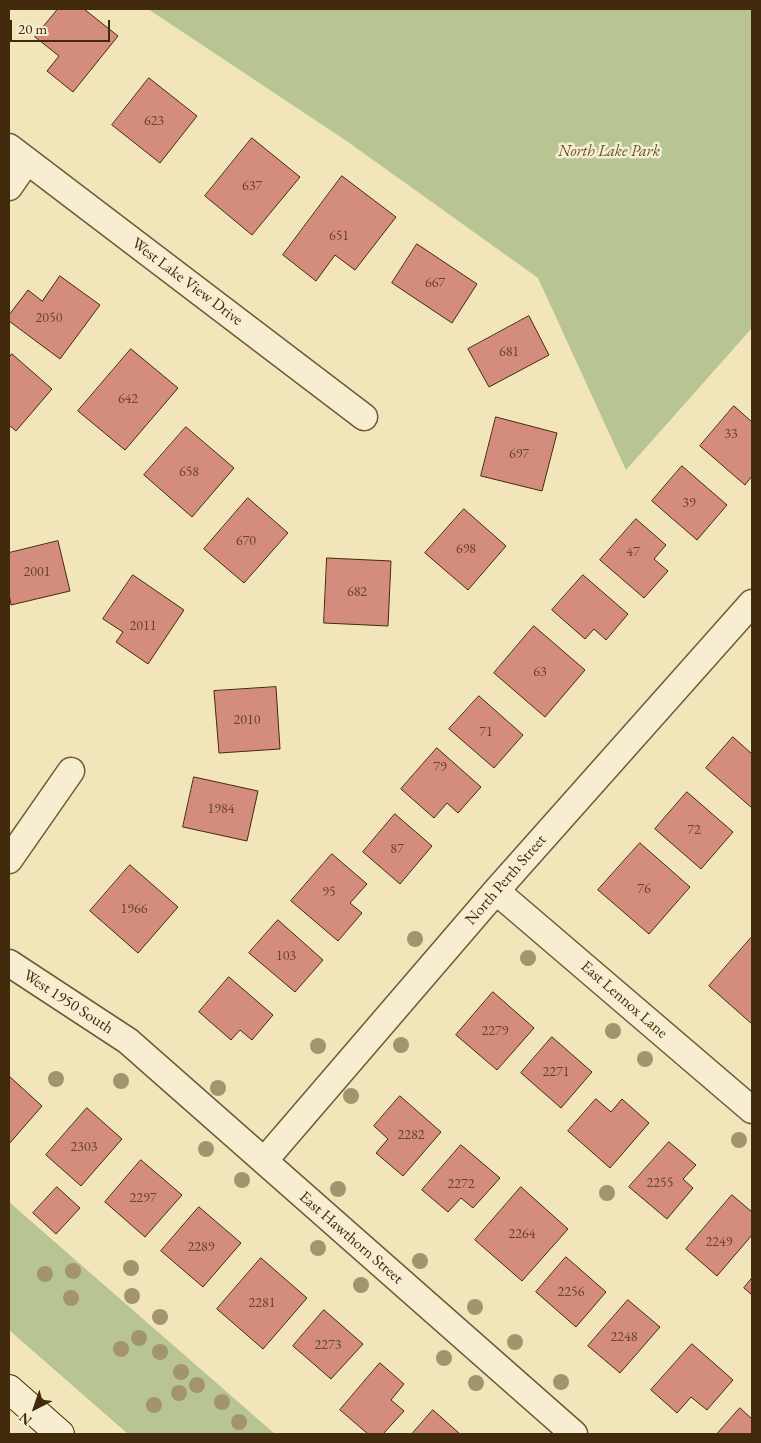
<!DOCTYPE html>
<style>
body{margin:0}
#map{position:relative;width:761px;height:1443px;overflow:hidden;background:#f3e5ba;font-family:"EB Garamond",serif}
canvas{display:block}
.frame{position:absolute;inset:0;border:10px solid #422a0c;pointer-events:none}
.north{position:absolute;left:10px;top:1383px;width:50px;height:50px;-webkit-text-stroke:4px #f7eed2;paint-order:stroke;rotate:221deg;font-size:14px;font-weight:700;line-height:20px;text-align:center;color:#422a0c}
.north::after{content:'';display:block;margin:auto;width:18px;height:22px;background:#422a0c;clip-path:polygon(50% 0,100% 100%,50% 72%,0 100%)}
.scale{position:absolute;left:10px;top:20px;width:100px;height:22px;box-sizing:border-box;border:2px solid #422a0c;border-top:0;padding-left:6px;font-size:15px;line-height:18px;white-space:nowrap;color:#422a0c;-webkit-text-stroke:4px #f7eed2;paint-order:stroke}
</style>
<div id="map">
<canvas width="761" height="1443"></canvas>
<div class="frame"></div>
<div class="north">N</div>
<div class="scale">20 m</div>
</div>
<script>
const c = document.querySelector('canvas').getContext('2d');
c.lineJoin = 'round';
function fillPath(path, color) { c.fillStyle = color; c.fill(path, 'evenodd'); }
function strokePath(path, color, width, dash) { c.strokeStyle = color; c.lineWidth = width; c.lineCap = dash ? 'butt' : 'round'; c.setLineDash(dash || []); c.stroke(path); }
function drawText(font, color, halo, rows, align = 'center') {
  c.font = font + ' "EB Garamond",serif'; c.lineWidth = 5; c.setLineDash([]); c.textBaseline = 'middle'; c.strokeStyle = halo; c.fillStyle = color; for (const [text, x, y, turn = 0] of rows) {
    c.save(); c.translate(x, y); c.rotate((+turn || 0) * Math.PI / 180); c.textAlign = isNaN(turn) ? turn : align; if (halo) c.strokeText(text, 0, 0); c.fillText(text, 0, 0); c.restore();
  }
}
fillPath(new Path2D(`
 M148,9H752V328L626,470L538,278L348,142Z
 M9,1202L275,1434H128L9,1330Z`), '#b8c592');
const building = new Path2D(`
 M58,9H84L118,36L73,92L47,71L59,56L35,37Z
 M149,78L197,116L160,163L112,125Z
 M252,138L300,177L252,235L205,196Z
 M342,176L396,217L355,270L335,255L316,281L283,255Z
 M417,244L477,284L452,323L392,283Z
 M60,276L100,305L60,359L9,321V315L28,290L42,301Z
 M529,316L549,355L489,387L468,349Z
 M131,349L178,388L125,450L78,411Z
 M12,354L52,389L16,431L9,425V358Z
 M734,406L752,422V476L745,485L700,446Z
 M496,417L557,433L542,491L481,476Z
 M186,427L234,468L192,517L144,475Z
 M682,466L727,505L697,540L652,501Z
 M248,498L288,533L244,583L204,549Z
 M464,509L506,546L468,590L425,553Z
 M636,519L666,545L654,559L668,571L644,598L600,560Z
 M58,541L70,591L11,605L9,594V553Z
 M327,558L391,561L388,626L324,623Z
 M133,575L184,610L148,664L116,642L123,632L103,619Z
 M583,575L628,614L606,640L594,629L585,639L552,610Z
 M534,626L585,670L545,717L494,673Z
 M276,687L280,749L219,753L214,691Z
 M479,696L523,735L494,768L449,729Z
 M733,737L752,754V808L706,768Z
 M437,748L481,787L458,813L447,803L434,818L401,789Z
 M194,777L258,791L247,841L183,827Z
 M687,792L733,832L701,869L655,829Z
 M395,814L432,846L400,884L363,852Z
 M640,843L690,887L649,934L598,890Z
 M332,854L367,884L350,903L362,913L338,941L291,901Z
 M130,865L178,907L138,953L90,911Z
 M278,920L323,960L295,992L249,953Z
 M751,938L752,939V1024L709,986Z
 M229,977L273,1015L252,1040L240,1030L231,1040L199,1012Z
 M493,992L534,1028L497,1070L456,1035Z
 M552,1037L592,1072L561,1108L521,1073Z
 M9,1076L42,1106L9,1144Z
 M400,1096L441,1132L403,1176L376,1153L388,1139L374,1126Z
 M596,1099L611,1112L622,1099L649,1123L610,1168L568,1131Z
 M87,1108L122,1139L81,1186L46,1155Z
 M669,1142L696,1165L683,1179L693,1188L667,1219L629,1187Z
 M461,1145L500,1178L473,1208L461,1198L448,1212L422,1190Z
 M141,1160L182,1195L145,1237L105,1202Z
 M57,1187L80,1208L56,1234L33,1213Z
 M521,1187L568,1229L522,1281L475,1240Z
 M732,1195L752,1212V1235L717,1276L686,1249Z
 M199,1207L241,1243L203,1287L161,1251Z
 M566,1257L606,1292L576,1327L536,1292Z
 M261,1258L307,1298L263,1349L217,1309Z
 M752,1278V1295L744,1288Z
 M628,1300L660,1327L620,1373L588,1346Z
 M324,1310L363,1344L331,1379L293,1346Z
 M692,1344L733,1380L707,1410L691,1397L677,1413L651,1390Z
 M380,1363L404,1384L391,1400L404,1411L383,1434H368L340,1410Z
 M740,1408L752,1419V1434H717Z
 M433,1410L460,1434H412Z`);
fillPath(building, '#d48c7d');
strokePath(building, '#422a0c', 1);
const street = new Path2D(`
 M9,147L364,417
 M9,187L27,161
 M9,860L71,771
 M496,891L752,1110
 M9,963L128,1041L574,1434
 M264,1161L496,891L752,603`);
const secondary = new Path2D(`
 M9,1389L60,1434`);
strokePath(street, '#6e5938', 29);
strokePath(secondary, '#422a0c', 30);
strokePath(street, '#f7eed2', 26);
strokePath(secondary, '#f7eed2', 28);
c.fillStyle = '#a2946d';
for (const [x, y] of [
 [415,939],
 [528,958],
 [613,1031],
 [401,1045],
 [318,1046],
 [645,1059],
 [56,1079],
 [121,1081],
 [218,1088],
 [351,1096],
 [739,1140],
 [206,1149],
 [242,1180],
 [338,1189],
 [607,1193],
 [318,1248],
 [420,1261],
 [131,1268],
 [73,1271],
 [45,1274],
 [361,1285],
 [132,1296],
 [71,1298],
 [475,1307],
 [160,1317],
 [139,1338],
 [515,1342],
 [121,1349],
 [160,1352],
 [444,1358],
 [181,1372],
 [561,1382],
 [476,1383],
 [197,1385],
 [179,1393],
 [222,1402],
 [154,1405],
 [239,1422]
]) { c.beginPath(); c.arc(x, y, 8, 0, 2 * Math.PI); c.fill(); }
drawText('14px', '#664228', null, [
 ["623",154,121],
 ["637",252,186],
 ["651",339,236],
 ["667",435,283],
 ["2050",49,318],
 ["681",509,352],
 ["642",128,399],
 ["33",731,434],
 ["697",519,454],
 ["658",189,472],
 ["39",689,503],
 ["670",246,541],
 ["698",466,549],
 ["47",633,552],
 ["2001",37,572],
 ["682",357,592],
 ["2011",143,626],
 ["63",540,672],
 ["2010",247,720],
 ["71",486,732],
 ["79",440,767],
 ["1984",221,809],
 ["72",694,830],
 ["87",397,849],
 ["76",644,889],
 ["95",329,892],
 ["1966",134,909],
 ["103",286,956],
 ["2279",495,1031],
 ["2271",556,1072],
 ["2282",411,1135],
 ["2303",84,1147],
 ["2255",660,1183],
 ["2272",461,1184],
 ["2297",143,1198],
 ["2264",522,1234],
 ["2249",719,1242],
 ["2289",201,1247],
 ["2256",571,1292],
 ["2281",262,1303],
 ["2248",624,1337],
 ["2273",328,1345]
]);
drawText('italic 16px', '#60512e', '#f7eed2', [
 ["North Lake Park",609,152]
]);
drawText('16px', '#422a0c', '#f7eed2', [
 ["West Lake View Drive",187,282,37],
 ["North Perth Street",506,880,-49],
 ["East Lennox Lane",624,1000,41],
 ["West 1950 South",68,1002,33],
 ["East Hawthorn Street",351,1238,41]
]);
</script>
